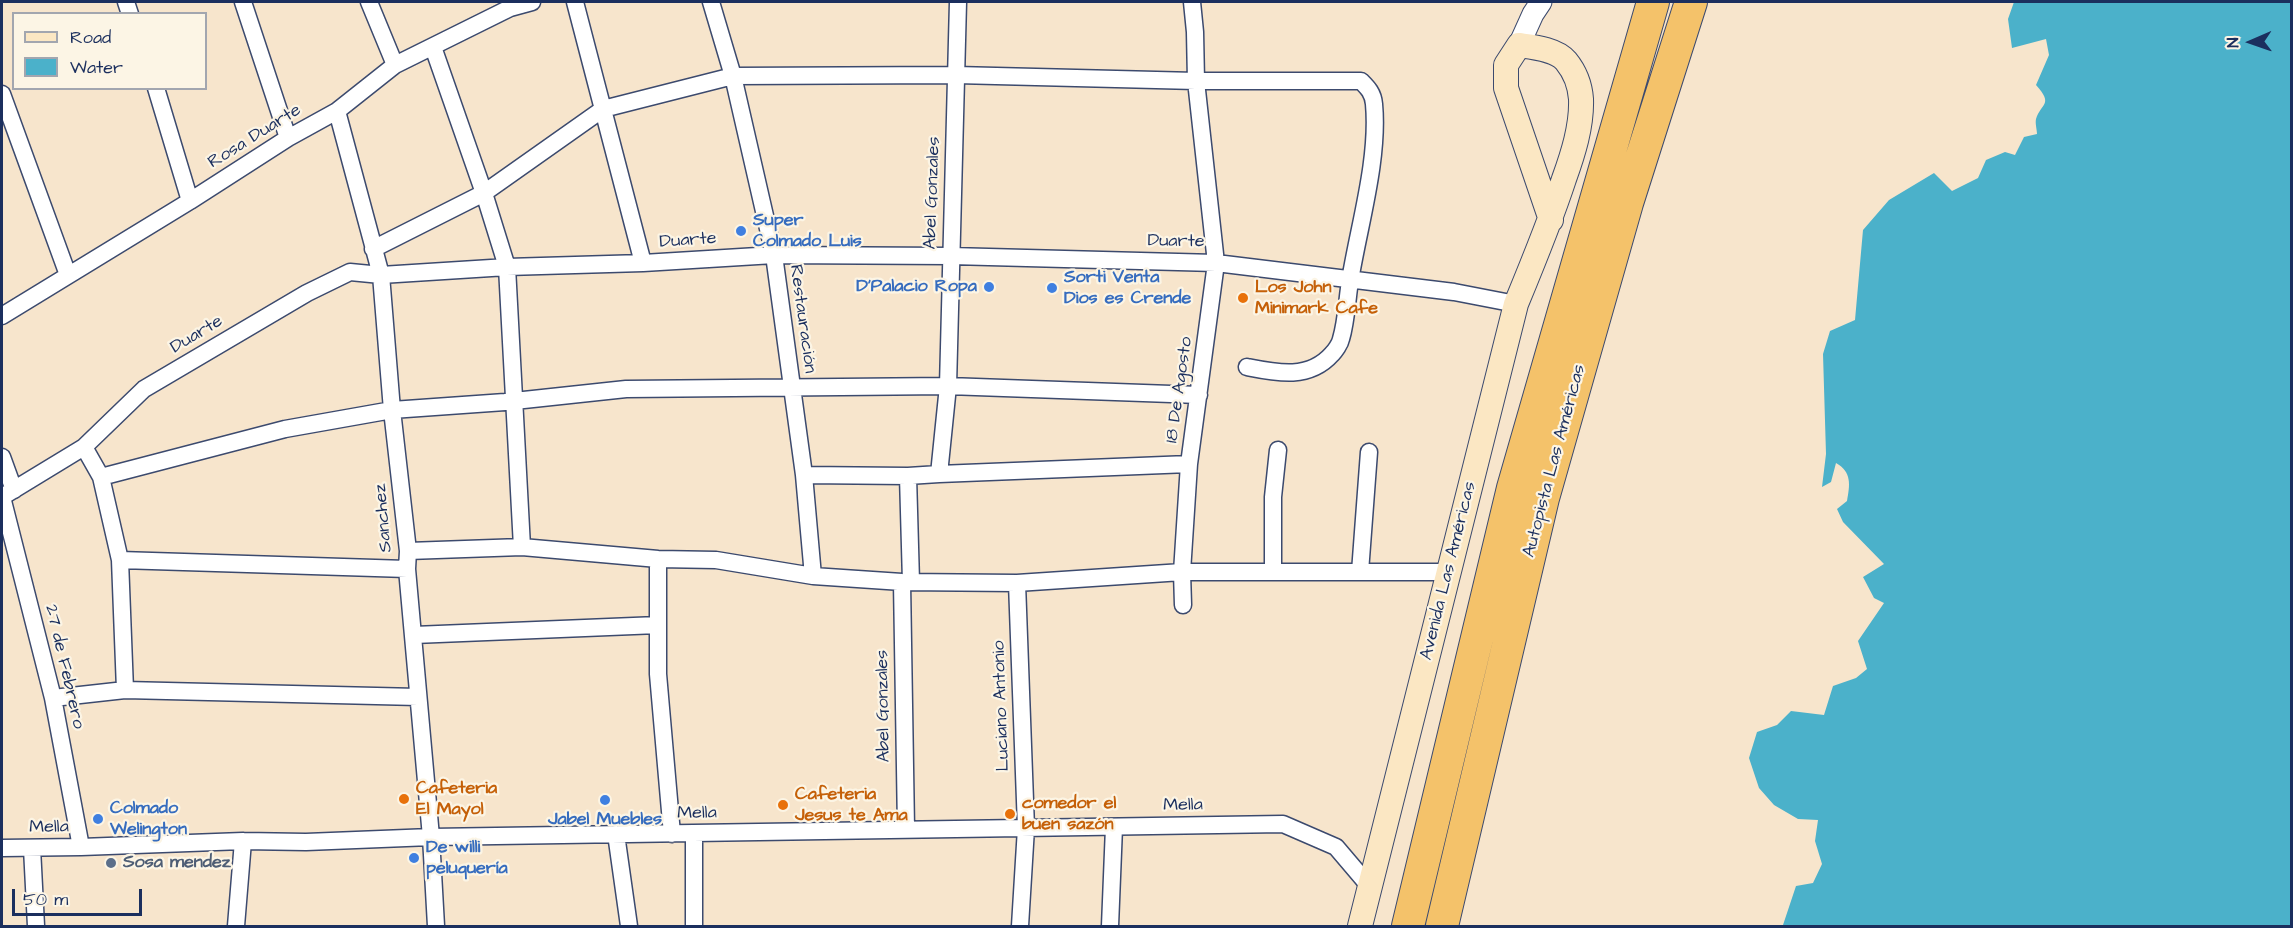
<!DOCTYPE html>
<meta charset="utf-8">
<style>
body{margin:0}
#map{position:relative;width:2293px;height:928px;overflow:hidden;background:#f7e5cc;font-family:"Architects Daughter",sans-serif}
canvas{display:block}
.frame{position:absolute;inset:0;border:3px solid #1b2f5e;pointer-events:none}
.legend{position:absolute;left:12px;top:12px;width:195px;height:78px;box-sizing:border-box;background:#fcf5e5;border:2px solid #a2a6af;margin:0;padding:8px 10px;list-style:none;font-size:18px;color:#1b2f5e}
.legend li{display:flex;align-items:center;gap:12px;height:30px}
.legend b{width:30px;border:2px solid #a2a6af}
.north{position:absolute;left:2221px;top:12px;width:60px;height:60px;-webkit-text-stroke:4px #fcf5e5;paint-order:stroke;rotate:268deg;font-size:16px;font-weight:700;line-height:24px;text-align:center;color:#1b2f5e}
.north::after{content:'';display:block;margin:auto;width:21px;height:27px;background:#1b2f5e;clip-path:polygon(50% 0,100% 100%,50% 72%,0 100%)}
.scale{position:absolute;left:12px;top:889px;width:130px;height:27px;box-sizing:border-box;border:3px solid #1b2f5e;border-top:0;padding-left:8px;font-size:18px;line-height:21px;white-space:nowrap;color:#1b2f5e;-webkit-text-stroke:4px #fcf5e5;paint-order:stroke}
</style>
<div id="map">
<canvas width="2293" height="928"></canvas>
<div class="frame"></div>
<ul class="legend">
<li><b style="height:8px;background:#fbe7c3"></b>Road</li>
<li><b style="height:16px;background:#4bb1ca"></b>Water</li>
</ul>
<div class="north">N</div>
<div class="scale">50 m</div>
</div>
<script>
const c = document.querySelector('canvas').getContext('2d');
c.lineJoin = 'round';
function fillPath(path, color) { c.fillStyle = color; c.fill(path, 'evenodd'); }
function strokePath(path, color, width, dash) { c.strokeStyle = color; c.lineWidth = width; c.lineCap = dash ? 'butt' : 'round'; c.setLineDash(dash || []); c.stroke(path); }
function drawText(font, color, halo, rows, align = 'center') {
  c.font = font + ' "Architects Daughter",sans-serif'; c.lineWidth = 4.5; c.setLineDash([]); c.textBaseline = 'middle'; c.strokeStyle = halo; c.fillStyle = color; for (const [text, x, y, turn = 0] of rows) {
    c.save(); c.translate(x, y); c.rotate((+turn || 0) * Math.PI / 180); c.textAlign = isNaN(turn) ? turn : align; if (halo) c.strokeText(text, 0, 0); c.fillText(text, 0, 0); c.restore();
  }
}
fillPath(new Path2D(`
 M2014,2H2291V926H1778L1783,925L1796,886L1813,883L1822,864L1815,841L1818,820L1798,819L1774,805L1759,788L1749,758L1757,732L1777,725L1791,711L1824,715L1833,686L1856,678L1867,669L1858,641L1884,603L1874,598L1863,577L1884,564L1843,522L1837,509L1847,501C1850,485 1852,472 1836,463L1831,482L1822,487L1826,454L1823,354L1830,331L1855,320L1863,230L1889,200L1934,173L1952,191L1978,178L1986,160L2005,152L2015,155L2024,137L2037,134C2037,130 2035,123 2036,119C2041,103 2054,105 2036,85L2049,55L2046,39L2012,48L2008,19Z`), '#4bb1ca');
const minor = new Path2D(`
 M126,2L130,14
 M243,2L288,138
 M369,2L395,65
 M575,2L643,263
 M711,2L733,76L774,255L804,475L813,576
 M433,47L484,193L507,267L522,547
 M156,88L190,201
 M2,94L68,275
 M337,111L381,275L392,410L408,551L407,569L431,837L436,926
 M373,249L484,193L603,109L733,76L956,75L1196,81H1361C1368,88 1373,93 1374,104C1379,158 1360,222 1351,275C1347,296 1347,319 1341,339C1340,344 1335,351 1332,354C1309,380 1277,373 1247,367
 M2,316L190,201L288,138L337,111L395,65L510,8L532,2
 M84,447L101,477L120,560L125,690
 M2,457L14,490
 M939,474L1189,464
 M804,475L908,476
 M101,477L285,429L392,410L505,402L626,389L948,386L1199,395
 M408,551L522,547L658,559L716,560L813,576L902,582L1017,583L1182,572H1448
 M658,559V674L672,834
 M120,560L407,569
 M1273,572V497L1278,450
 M1360,572L1369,452
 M902,582L906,829
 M911,582L908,476L939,474L948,386L958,2
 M1017,583L1026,828L1020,926
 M1183,605L1182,572L1189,464L1216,263L1196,81L1195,32L1192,2
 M414,635L658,625
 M53,698L125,690L418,697
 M616,834L629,926
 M81,847L53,698L2,497L84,447L144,389L307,293L350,272L381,275L507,267L643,263L774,255L951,256L1216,263L1454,292L1516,304
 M2,848L81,847L243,841L306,842L431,837L1283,824L1336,847L1370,887
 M32,848L36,926
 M236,926L243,841
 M694,926V834
 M1110,926L1114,827`);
const tertiary = new Path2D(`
 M1519,45L1533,14L1541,2`);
const secondary = new Path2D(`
 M1360,926L1516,304C1533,263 1550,222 1564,179C1573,154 1582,126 1581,99C1580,85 1575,72 1566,61C1556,49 1533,47 1519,45L1506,65V88L1551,220`);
const motorway = new Path2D(`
 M1408,926L1513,488L1653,2
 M1442,926L1543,498L1627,203L1691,2`);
strokePath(minor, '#3c4a6e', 19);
strokePath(tertiary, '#3c4a6e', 23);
strokePath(secondary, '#3c4a6e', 26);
strokePath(motorway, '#3c4a6e', 34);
strokePath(minor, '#fff', 16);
strokePath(tertiary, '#fff', 21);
strokePath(secondary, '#fbe7c3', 24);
strokePath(motorway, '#f4c26a', 32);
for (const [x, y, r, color] of [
 [741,231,6,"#3f7fe0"],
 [989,287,6,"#3f7fe0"],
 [1052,288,6,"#3f7fe0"],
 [1243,298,6,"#e8710a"],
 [404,799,6,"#e8710a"],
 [605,800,6,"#3f7fe0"],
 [783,805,6,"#e8710a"],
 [1010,814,6,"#e8710a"],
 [98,819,6,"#3f7fe0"],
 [414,858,6,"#3f7fe0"],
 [111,863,6,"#5c6f8a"]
]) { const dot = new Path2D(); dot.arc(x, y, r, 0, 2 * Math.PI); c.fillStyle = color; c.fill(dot); strokePath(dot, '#fcf5e5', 2); }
drawText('18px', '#1b2f5e', '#fcf5e5', [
 ["Rosa Duarte",255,137,-32],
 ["Abel Gonzales",933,193,-88],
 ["Duarte",688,241,-4],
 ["Duarte",1176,242,1],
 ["Restauración",802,319,82],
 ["Duarte",197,335,-31],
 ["18 De Agosto",1180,390,-82],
 ["Autopista Las Américas",1555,461,-75],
 ["Sanchez",384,518,-95],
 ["Avenida Las Américas",1449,571,-76],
 ["27 de Febrero",64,667,77],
 ["Abel Gonzales",884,706,-91],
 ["Luciano Antonio",1002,706,-92],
 ["Mella",1183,806,-1],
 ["Mella",697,814,-1],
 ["Mella",49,828,-1]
]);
drawText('bold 18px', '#366cbe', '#fcf5e5', [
 ["Super",753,221],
 ["Colmado Luis",753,242],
 ["Sorti Venta",1064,278],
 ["Dios es Crende",1064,299],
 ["D'Palacio Ropa",977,287,"right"],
 ["Colmado",110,809],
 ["Welington",110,830],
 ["Jabel Muebles",605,820,"center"],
 ["De willi",426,848],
 ["peluquería",426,869]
], 'left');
drawText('bold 18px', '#c56008', '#fcf5e5', [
 ["Los John",1255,288],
 ["Minimark Cafe",1255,309],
 ["Cafeteria",416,789],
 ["El Mayol",416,810],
 ["Cafeteria",795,795],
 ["Jesus te Ama",795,816],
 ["comedor el",1022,804],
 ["buen sazón",1022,825]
], 'left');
drawText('bold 18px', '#4e5e75', '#fcf5e5', [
 ["Sosa mendez",123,863]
], 'left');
</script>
